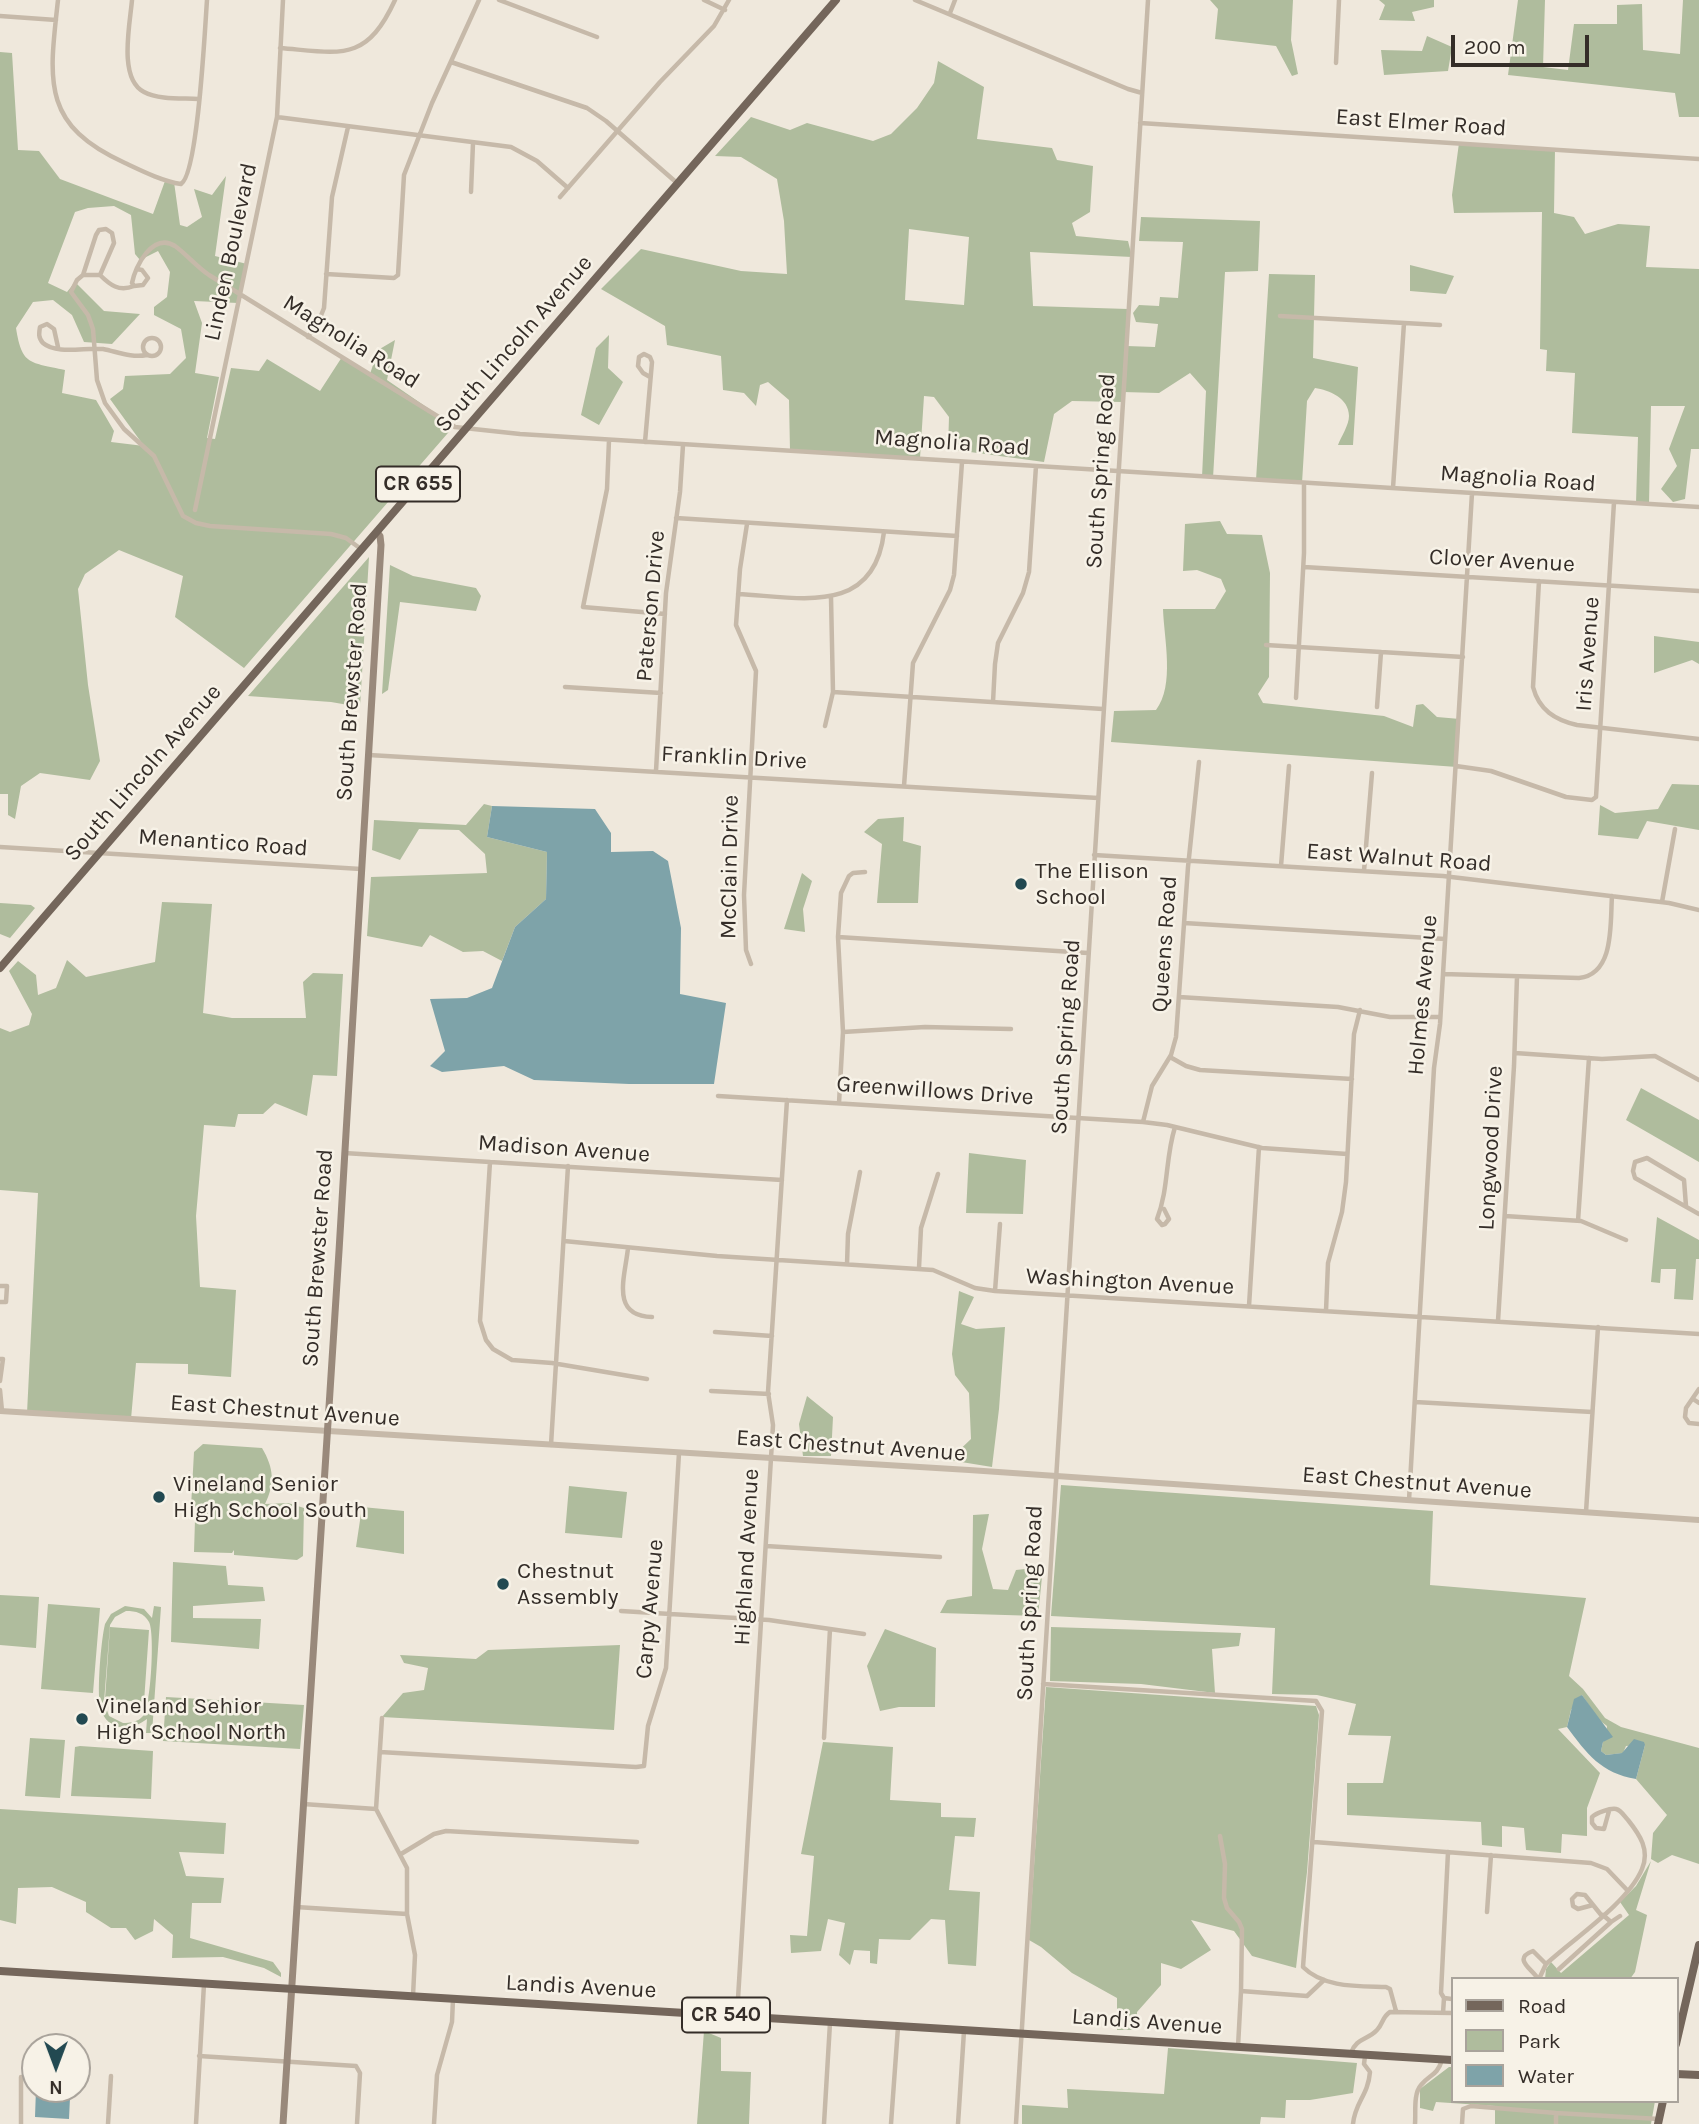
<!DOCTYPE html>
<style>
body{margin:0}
#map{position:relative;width:1699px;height:2124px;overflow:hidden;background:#efe8dc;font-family:Karla,sans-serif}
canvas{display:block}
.legend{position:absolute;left:1451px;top:1977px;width:228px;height:126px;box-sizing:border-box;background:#f7f2e7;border:2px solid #a9a39b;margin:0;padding:9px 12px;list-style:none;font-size:21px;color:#342d28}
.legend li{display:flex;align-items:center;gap:14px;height:35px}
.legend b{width:35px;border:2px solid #a9a39b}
.north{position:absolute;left:21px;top:2033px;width:70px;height:70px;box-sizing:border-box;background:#f7f2e7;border:2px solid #a9a39b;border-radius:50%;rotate:180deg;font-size:19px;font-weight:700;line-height:28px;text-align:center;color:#342d28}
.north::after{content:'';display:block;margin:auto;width:24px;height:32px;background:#224951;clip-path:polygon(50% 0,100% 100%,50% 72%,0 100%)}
.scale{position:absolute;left:1451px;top:35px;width:138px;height:32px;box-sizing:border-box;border:4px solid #342d28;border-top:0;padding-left:9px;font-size:21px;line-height:24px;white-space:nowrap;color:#342d28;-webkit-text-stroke:5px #f7f2e7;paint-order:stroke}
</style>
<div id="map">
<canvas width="1699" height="2124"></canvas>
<ul class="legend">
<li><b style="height:9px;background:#74665b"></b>Road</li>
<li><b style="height:19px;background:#afbc9d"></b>Park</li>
<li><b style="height:19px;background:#7ea3a9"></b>Water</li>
</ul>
<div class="north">N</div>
<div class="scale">200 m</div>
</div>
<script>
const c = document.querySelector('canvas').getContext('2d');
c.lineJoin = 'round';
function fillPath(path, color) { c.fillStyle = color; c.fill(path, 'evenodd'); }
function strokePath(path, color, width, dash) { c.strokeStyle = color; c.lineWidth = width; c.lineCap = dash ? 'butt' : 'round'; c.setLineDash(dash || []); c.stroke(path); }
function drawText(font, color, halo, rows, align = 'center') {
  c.font = font + ' Karla,sans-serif'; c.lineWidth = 5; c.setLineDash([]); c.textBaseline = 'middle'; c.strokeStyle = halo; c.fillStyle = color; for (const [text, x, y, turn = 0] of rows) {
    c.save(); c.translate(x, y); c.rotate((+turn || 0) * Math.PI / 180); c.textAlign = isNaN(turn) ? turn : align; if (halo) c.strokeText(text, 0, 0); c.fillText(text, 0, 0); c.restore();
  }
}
fillPath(new Path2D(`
 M1210,0H1293L1291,40L1298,74L1292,76L1276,46L1215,39L1218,9Z
 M1379,0H1434V7L1412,12L1415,21L1379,20L1385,5Z
 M1518,0H1545L1543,67L1568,70L1574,24H1617V5L1642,4L1643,50L1680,54L1683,0H1699V117H1679L1675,93L1508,75Z
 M1427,36L1452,47L1448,71L1384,75L1381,50L1422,51Z
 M0,52L12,53L18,150L39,151L60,179L153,214L165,181L174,182L180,225L187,227L202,217L194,189L212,195L226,176L215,256L247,264L238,303L194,301L202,323L195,373L219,377L207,438L215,439L231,368L259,371L267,359L320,391L342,357L370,374L378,350L395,340L387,380L454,426L244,668L175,617L183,576L119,550L85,574L78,589L88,685L100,761L90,780L40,773L21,786L15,819L8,815V794H0ZM114,206L131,215L135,254L140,260L158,251L170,272L167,297L154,307V315L181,329L186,358L170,374L125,376L123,389L110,399L144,446L111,442L114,431L96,400L62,393L65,370C30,362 22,366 16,328L33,302L53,300L72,315L84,342L112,344L140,314L104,311L75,282L67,292L48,283L75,212L88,208Z
 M938,61L984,87L977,139L1052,148L1057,160L1093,166L1090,212L1072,223L1076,236L1128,241L1132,257L1030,252L1033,306L1128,309L1127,346L1155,347L1158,324L1136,322L1133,313L1139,305L1159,306L1160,297L1178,298L1183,242L1139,241L1141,217L1260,221L1258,271L1225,272L1213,478L1202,477L1206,391L1190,373L1159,393L1123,392L1122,402L1072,401L1054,414L1044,462L948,449L949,417L934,397L924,396L920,458L790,451L789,400L768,382L760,385L756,406L744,393L723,390L721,356L667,345L665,326L601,289L641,249L741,271L787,274L784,221L777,179L741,157L715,156L751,117L790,130L807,123L873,141L891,134L917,108L934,83ZM909,229L969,237L964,305L905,300Z
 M1459,143L1555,149L1554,213L1574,217L1585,234L1618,224L1650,226L1646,267L1699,269V449H1691L1685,499L1673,502L1661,489L1677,466L1669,449L1685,406H1651L1649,504L1636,503L1638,437L1572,433L1575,373L1546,371L1547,350L1540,349L1542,212L1454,213L1452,195Z
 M1410,265L1454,276L1446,294L1410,291Z
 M1269,274L1315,275L1313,358L1358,367L1353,445H1338C1341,437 1349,425 1349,416C1349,398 1329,390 1315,388L1307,401L1302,483L1256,480Z
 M609,335L608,368L623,382L599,425L581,415L596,348Z
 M1220,521L1227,534L1262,535L1270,573L1269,677L1258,694L1263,703L1384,716L1413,727L1416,705L1423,704L1437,717L1460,719L1457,767L1111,742L1114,711L1156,710C1175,685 1164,639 1163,609H1215L1226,591L1221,579L1197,570L1183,571L1185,524Z
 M369,557L360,707L331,702L248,696Z
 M390,565L413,576L476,588L481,596L476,611L400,602L388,690L382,694Z
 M1654,636L1699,642V664L1692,660L1654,673Z
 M1672,784L1699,785V830L1647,821L1638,839L1598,835L1600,805L1615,813L1658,809Z
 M484,804L492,806L487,837L547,852L546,899L515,927L502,961L483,951L463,952L430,935L422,947L367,936L371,877L487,873L485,854L459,830L419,829L400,860L372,850L374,820L466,825Z
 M904,817L903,841L921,846L918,903H877L882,844L864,832L878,819Z
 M802,873L812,881L803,909L805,932L784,929Z
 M162,902L212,904L203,1013L232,1018H306L303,982L313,973L343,974L337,1076L313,1075L307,1116L275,1103L263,1114H238L235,1127L204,1125L196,1216L200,1287L236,1290L231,1377L188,1374V1364L136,1363L131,1419L27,1413L38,1193L0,1190V1028L10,1032L29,1025L32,1014L9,971L18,961L36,975L38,995L56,988L67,960L86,977L155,962Z
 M0,903L31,905L35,908L10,938L0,934Z
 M1641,1088L1699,1120V1162L1626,1120Z
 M969,1153L1026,1160L1023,1214L966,1213Z
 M1657,1217L1699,1240V1259H1696L1693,1300L1674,1299L1676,1269H1661L1660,1283L1651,1282Z
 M959,1291L974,1297L961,1324L976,1329L1005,1327L999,1409L992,1467L949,1460L971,1439L969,1393L955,1375L952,1354Z
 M807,1396L833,1417L831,1456H803L799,1424Z
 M203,1444L262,1448C274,1468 275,1484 265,1504L288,1503L304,1508L303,1556L297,1560L234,1555V1550L232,1553L194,1552L195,1520L200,1516L191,1507L194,1452Z
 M1061,1485L1433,1511L1430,1585L1586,1598L1569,1676L1583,1689L1605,1718L1621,1727L1699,1748V1864L1672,1855L1658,1863L1651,1859L1653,1833L1667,1815L1636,1779L1645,1745L1626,1746L1623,1753L1606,1755L1601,1751L1603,1742L1606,1739L1607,1726L1599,1720L1582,1695L1571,1710L1567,1727L1558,1729L1600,1773L1587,1808V1836L1562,1834L1561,1853L1526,1850L1524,1828L1502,1826V1847L1482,1845L1481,1822L1347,1815V1783H1383L1391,1736L1348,1735L1356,1704L1317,1695L1272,1694L1275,1628L1051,1616Z
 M569,1486L627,1492L622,1538L565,1533Z
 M362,1507L404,1511V1554L356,1547Z
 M989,1514L982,1549L993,1589L1008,1590L1016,1570L1043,1567L1038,1616L940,1613L947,1600L972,1596L973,1515Z
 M173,1562L226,1566L228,1585L263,1587L265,1601L193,1606V1618L261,1619L259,1649L171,1642Z
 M0,1595L39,1597L36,1648L0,1645Z
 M48,1604L100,1608L93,1693L41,1689Z
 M125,1606L144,1609L152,1618L154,1606L161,1607L152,1733H146L147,1719C130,1732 105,1731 100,1706C97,1690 101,1640 105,1624L111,1614ZM126,1611C136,1611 144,1613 149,1622C155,1633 151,1707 143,1716C138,1722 130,1723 123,1723L109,1716L104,1702L110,1625L115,1617Z
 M110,1627L149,1630L144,1702L105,1699Z
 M1051,1627L1241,1633L1239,1646L1212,1649L1215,1693L1141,1684L1050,1681Z
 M885,1629L936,1648L935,1707H899L880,1711L867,1666Z
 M620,1645L614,1730L382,1717L403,1693L424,1690L428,1668L404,1663L400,1655L476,1659L488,1650Z
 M1046,1687L1316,1706L1319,1715L1307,1872L1296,1968L1252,1956L1234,1931L1191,1920L1211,1950L1181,1969L1161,1963V1985L1137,2012V2030H1117V1998L1072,1973L1041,1947L1029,1940Z
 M166,1697L304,1705L300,1749L163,1741Z
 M30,1738L65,1740L60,1798L25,1796Z
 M823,1742L893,1747L890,1800L941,1803V1817L976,1818L974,1837L955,1836L949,1890L980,1892L976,1966L948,1964L945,1920L931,1919L910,1940L879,1939L877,1964L870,1963V1951L854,1950L850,1965L839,1955L845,1923L828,1919L821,1951L791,1953L790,1935L807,1936L814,1856L801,1854Z
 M80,1746L153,1751L151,1799L71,1796L75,1747Z
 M0,1809L226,1823L224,1854L179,1852L186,1876L224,1878L221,1903H192L190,1938L273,1962L281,1973V1977L264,1968L223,1957L172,1958L173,1935L154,1919L153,1931L135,1940L126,1928H111L86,1912V1902L52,1887L18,1888L16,1924L0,1920Z
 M1651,1861L1636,1910L1647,1915L1635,1972L1630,1979H1545L1546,1969L1551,1962L1561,1973L1629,1915L1620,1902L1636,1886Z
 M704,2031L721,2038V2071L751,2072L749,2124H697Z
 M1168,2048L1357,2063L1353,2093L1310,2100H1286L1285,2118L1261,2117L1260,2124H1022V2105L1068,2108L1067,2089L1164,2094Z
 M1449,2067H1452V2101H1655L1651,2124H1495V2106L1436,2102L1433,2111L1420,2108V2089Z`), '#afbc9d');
fillPath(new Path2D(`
 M492,806L595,809L611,833V852L653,851L668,861L681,928L680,994L726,1003L714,1084H629L534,1080L504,1066L442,1072L430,1066L445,1051L430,999L467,998L492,988L515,927L546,899L547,852L487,837Z
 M1582,1695L1613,1737L1603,1742L1601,1751L1606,1755L1622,1753L1634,1739L1644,1742L1645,1745L1636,1779C1601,1773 1587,1754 1567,1727L1574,1699Z
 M36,2089L67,2091L70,2098L69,2119L35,2117Z`), '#7ea3a9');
strokePath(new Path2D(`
 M58,0C49,81 41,125 125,163C142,171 162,181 181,184C198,174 205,27 207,0
 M132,0C130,24 118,79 144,92C159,100 182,98 198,99
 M499,0L597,37
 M704,0L725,10
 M915,0L1128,89L1142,93
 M950,13L955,0
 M0,16L56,20
 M280,48C341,53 366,63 395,0
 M451,62L587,108L606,121L677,183
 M1336,63L1339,0
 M277,117L511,147L537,161L568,188
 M1140,123L1699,159
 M471,192L473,143
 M560,197L660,82L714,26L729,0
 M326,274L394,278L398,275L404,175L432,103L479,0
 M83,275L96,235L99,230L106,229L112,233L114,243L100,275
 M134,286L143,285L148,278L142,270L137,269
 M1280,316L1440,325
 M308,337L318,323L324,308L332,197L348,127
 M143 347a9 9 0 1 1 18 0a9 9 0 1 1-18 0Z
 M58,347L54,329L47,324L40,327C39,333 38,338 43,343C57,355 86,347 103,349C118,352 131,358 147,355
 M609,440L607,489L583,607L665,614
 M645,442L652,362L650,357L644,354L639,357L638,366L643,373L650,377
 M1393,488L1404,323
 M195,510L277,117L283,0
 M676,518L957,536
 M747,524L740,569L736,625L756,671L744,895L746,950L751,964
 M361,549L346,538L331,534L210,526L196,523L183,516L154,456L124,429L105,403L97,380L93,329L88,315L71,292L77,280L83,275H100C110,285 119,292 134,286L132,283C135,266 153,232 175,246C185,253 197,267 209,275L455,427L520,434L1699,507
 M1304,567L1699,591
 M1539,581L1533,687C1539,710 1555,720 1577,725L1699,739
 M738,594C799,597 874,617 884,532
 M1266,645L1463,657
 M565,687L661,693
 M833,692L1103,709
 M1296,698L1304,553V483
 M993,702L995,664L998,643L1023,593L1029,572L1036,466
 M1377,707L1381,652
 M825,726L833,692L831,597
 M369,755L1098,798
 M1456,766L1491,771L1566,797L1592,800L1596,797L1614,502
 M656,771L666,593L680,492L683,445
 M904,786L913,663L950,590L954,575L962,462
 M0,847L361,869
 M1094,855L1443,876L1669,903L1699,910
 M1281,866L1289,766
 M1364,871L1372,773
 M1662,902L1675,829
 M1184,923L1445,939
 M838,937L1088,953
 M1443,974L1579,978C1615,974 1610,923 1612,896
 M1179,997L1338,1007L1390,1017H1440
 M843,1032L925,1027L1011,1029
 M1515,1053L1602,1059L1655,1056L1699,1080
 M1170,1057L1186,1066L1200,1070L1352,1079
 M718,1096L1143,1122L1167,1125L1262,1148L1347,1154
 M839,1103L843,1032L838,937L841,893L849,876L853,873L865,872
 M1143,1122L1152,1086L1171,1055L1176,1037L1188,867L1199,762
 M344,1153L782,1180
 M490,1162L480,1321L486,1340L493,1349L512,1360L552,1363L647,1379
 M1686,1206L1684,1180L1647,1158L1635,1162L1633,1171L1635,1178L1699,1214
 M1164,1209L1169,1219L1165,1224L1162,1225L1157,1219C1169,1188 1165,1159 1175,1127
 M1505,1216L1581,1221L1626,1240
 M1578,1221L1589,1058
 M564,1241L717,1256L933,1270L975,1288L995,1291L1699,1334
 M628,1248C625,1277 610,1316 652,1317
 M847,1264L848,1234L860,1172
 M919,1268L921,1228L938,1174
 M0,1286H7L6,1302H0
 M995,1291L1000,1224
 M1249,1306L1259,1147
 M1326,1311L1328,1263L1342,1212L1346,1182L1354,1034L1360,1010
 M1498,1321L1514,1066L1517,977
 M715,1332L772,1336
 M0,1359H3L0,1381
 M1699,1389L1686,1408L1685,1417L1689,1423L1699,1424
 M0,1390L2,1411
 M711,1391L769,1394
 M1693,1399L1699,1403
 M1415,1402L1592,1412
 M551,1445L568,1166
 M1409,1500L1434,1068L1440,1024L1472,493
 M1586,1512L1598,1327
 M766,1546L940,1557
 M621,1611L769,1620L864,1634
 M1043,1684L1316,1701L1322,1711L1303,1967C1324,1988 1358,1986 1386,1987L1390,1989L1396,2011
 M382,1718L376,1809L407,1868V1914L415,1955L413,1996
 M824,1738L830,1629
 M380,1752L636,1767L644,1766L648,1726L666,1668L679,1453
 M303,1804L376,1809
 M1220,1836L1225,1864L1224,1898L1227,1908L1239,1922L1242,1929L1241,1991
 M1314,1842L1591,1863L1607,1869L1628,1891
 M401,1854L434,1834L446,1831L637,1842
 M1593,1905L1578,1909L1573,1906L1572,1899L1577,1894L1585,1895L1602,1916
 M296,1907L407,1914
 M1487,1912L1491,1855
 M1603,1915L1611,1922L1620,1916
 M1559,1969L1611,1922
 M1538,1979C1534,1970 1511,1959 1533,1951L1546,1964
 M1539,1979L1546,1964C1573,1939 1628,1903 1642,1869C1650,1850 1640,1835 1628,1820C1625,1817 1621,1810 1616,1809C1610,1808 1596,1813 1592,1817V1823L1596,1828L1604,1829L1609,1811
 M1444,1998L1441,1993L1448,1852
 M1443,2013L1444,1998L1452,1999
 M737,2015L773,1425L768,1392L787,1100
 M1238,2047L1241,1991L1307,1996L1324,1980
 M1351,2053C1356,2038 1368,2040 1377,2030C1383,2024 1382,2017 1390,2012L1452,2013
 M199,2056L356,2066L360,2073L357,2124
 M21,2077V2124
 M1556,2113L1659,2119
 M108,2124L111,2076
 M196,2124L204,1984
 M434,2124L437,2075L452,2022L453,1999
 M824,2124L830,2023
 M891,2124L898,2027
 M958,2124L964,2031
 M1016,2124L1148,0
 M1353,2124C1355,2102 1368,2096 1370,2072L1364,2064L1365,2056
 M1415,2124C1416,2113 1413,2094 1421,2085C1430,2074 1437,2076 1442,2060
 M1462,2124L1463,2109L1471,2106L1556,2113V2124`), '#c6b9a9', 4.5);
strokePath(new Path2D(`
 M0,1411L969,1470L1699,1520`), '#c6b9a9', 6);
strokePath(new Path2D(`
 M283,2124L339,1251L381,545L380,536L377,532`), '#99897b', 7);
strokePath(new Path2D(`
 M0,968L836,0
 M0,1971L1452,2060
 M1676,2044L1699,1945
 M1676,2074L1699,2075
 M1658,2124L1663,2101`), '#74665b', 8);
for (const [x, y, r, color] of [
 [1021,884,7,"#224951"],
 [159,1497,7,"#224951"],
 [503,1584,7,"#224951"],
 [82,1719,7,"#224951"]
]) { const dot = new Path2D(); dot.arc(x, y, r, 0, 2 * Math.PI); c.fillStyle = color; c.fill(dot); strokePath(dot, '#f7f2e7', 2.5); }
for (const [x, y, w] of [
 [418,484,84],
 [726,2015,88]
]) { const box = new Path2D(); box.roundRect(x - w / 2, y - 17.5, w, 35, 5); c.fillStyle = '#f7f2e7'; c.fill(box); strokePath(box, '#342d28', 2); }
drawText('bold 21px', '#342d28', null, [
 ["CR 655",418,484],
 ["CR 540",726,2015]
]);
drawText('23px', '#342d28', '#f7f2e7', [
 ["East Elmer Road",1421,123,4],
 ["Linden Boulevard",231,252,-78],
 ["Magnolia Road",351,342,32],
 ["South Lincoln Avenue",514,344,-49],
 ["Magnolia Road",952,443,4],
 ["South Spring Road",1101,471,-86],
 ["Magnolia Road",1518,479,4],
 ["Clover Avenue",1502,561,3],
 ["Paterson Drive",651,606,-85],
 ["Iris Avenue",1588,654,-86],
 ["South Brewster Road",352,692,-86],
 ["Franklin Drive",734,758,3],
 ["South Lincoln Avenue",143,773,-49],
 ["Menantico Road",223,843,4],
 ["East Walnut Road",1399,858,4],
 ["McClain Drive",730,867,-89],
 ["Queens Road",1165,944,-86],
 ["Holmes Avenue",1423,995,-85],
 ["South Spring Road",1066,1037,-86],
 ["Greenwillows Drive",935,1091,4],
 ["Longwood Drive",1491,1148,-87],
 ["Madison Avenue",564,1149,4],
 ["South Brewster Road",318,1258,-86],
 ["Washington Avenue",1130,1282,3],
 ["East Chestnut Avenue",285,1411,4],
 ["East Chestnut Avenue",851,1446,4],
 ["East Chestnut Avenue",1417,1483,4],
 ["Highland Avenue",747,1557,-87],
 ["South Spring Road",1030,1603,-87],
 ["Carpy Avenue",650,1609,-85],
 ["Landis Avenue",581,1987,3],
 ["Landis Avenue",1147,2022,4]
]);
drawText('23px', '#342d28', '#f7f2e7', [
 ["The Ellison",1035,871],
 ["School",1035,897],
 ["Vineland Senior",173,1484],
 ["High School South",173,1510],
 ["Chestnut",517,1571],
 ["Assembly",517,1597],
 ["Vineland Sehior",96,1706],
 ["High School North",96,1732]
], 'left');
</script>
